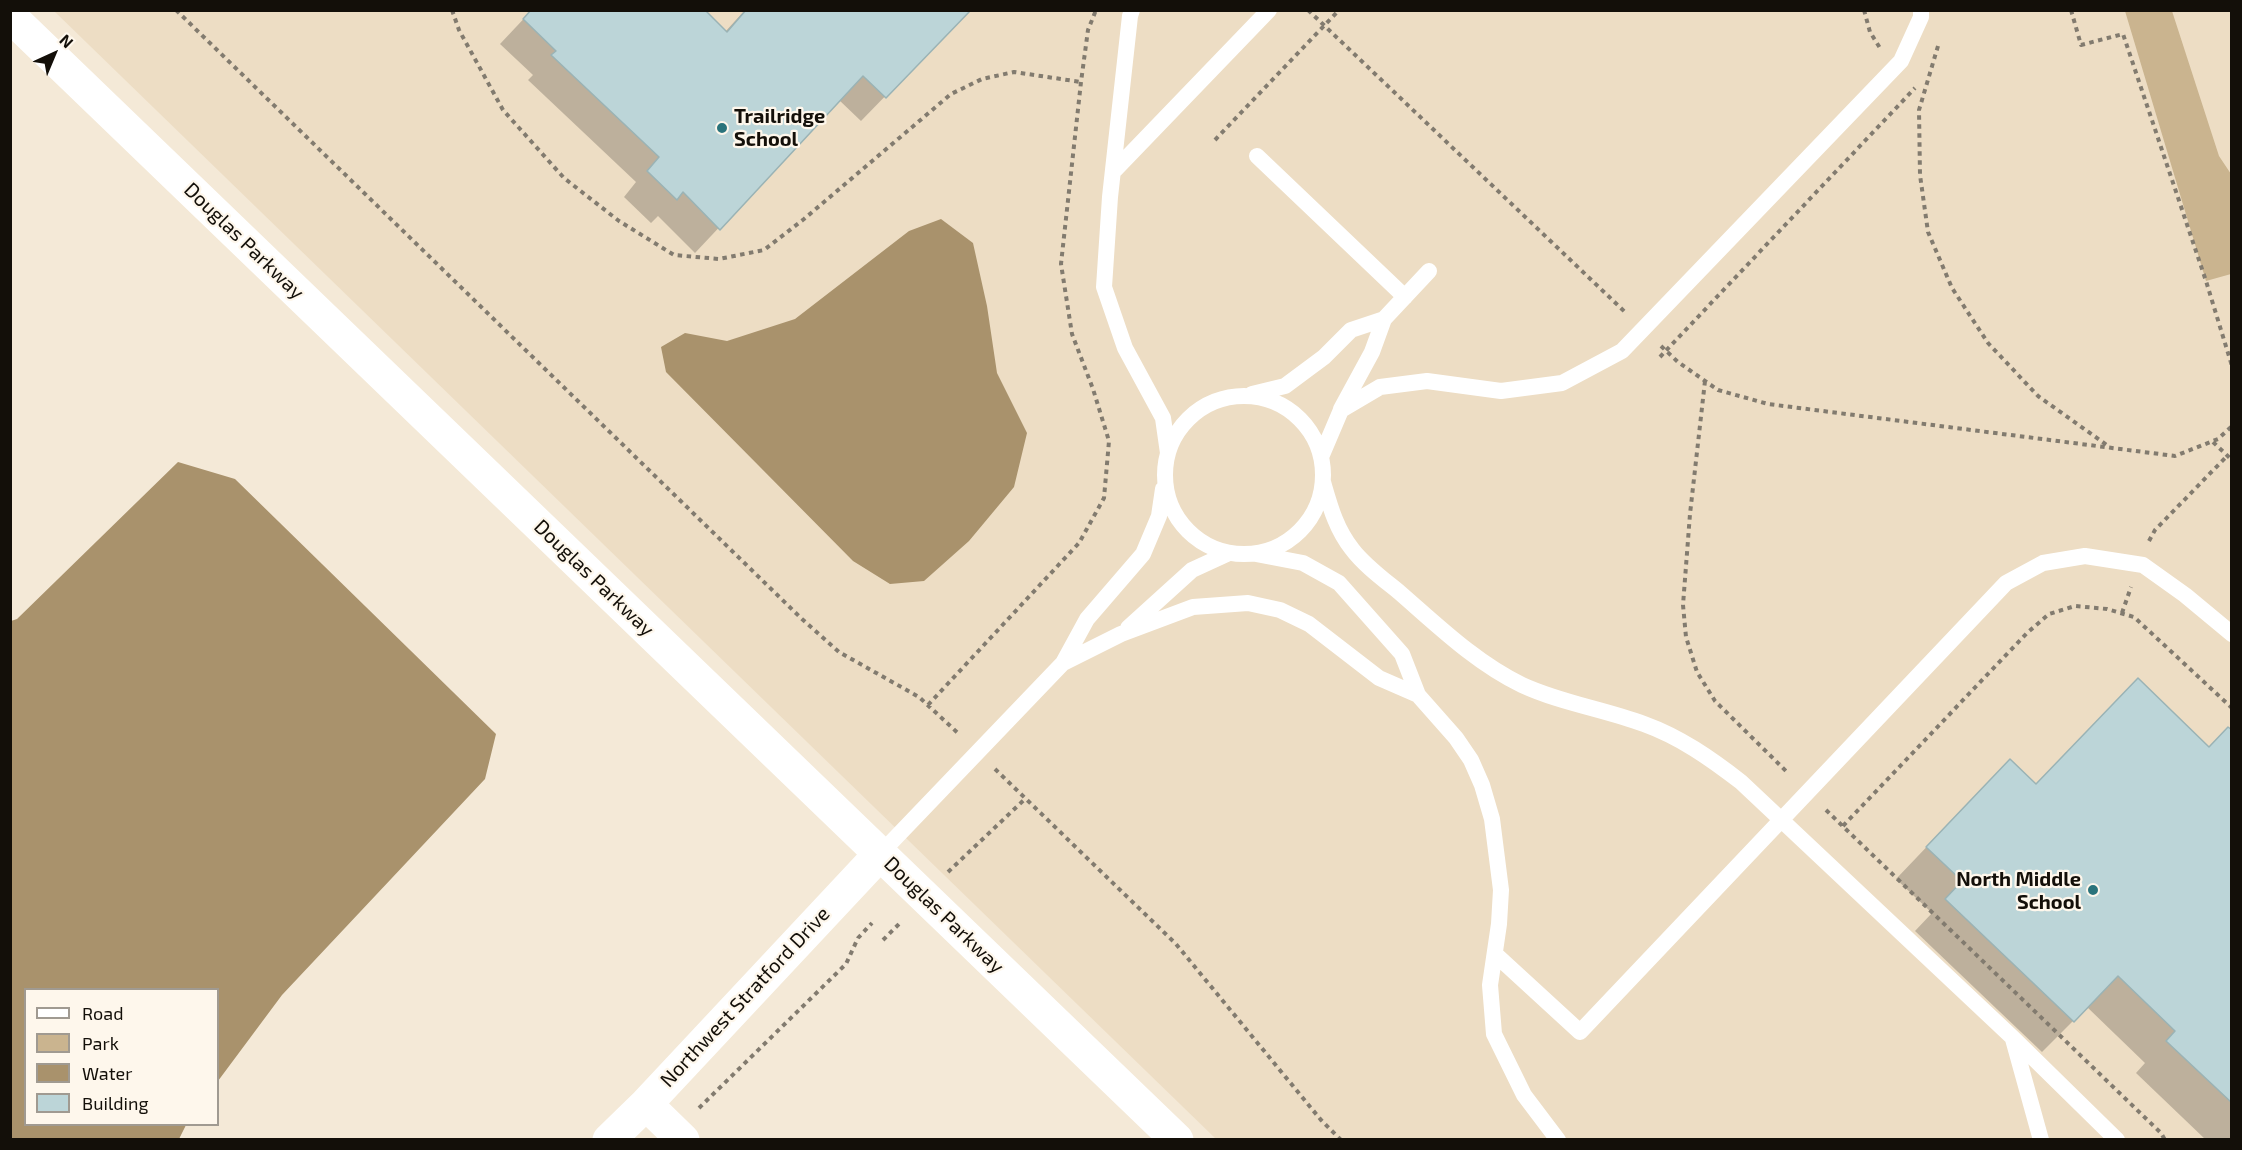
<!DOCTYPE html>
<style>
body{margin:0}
#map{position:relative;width:2242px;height:1150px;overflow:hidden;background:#f4e9d7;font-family:"Exo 2",sans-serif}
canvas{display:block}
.frame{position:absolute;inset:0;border:12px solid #130f09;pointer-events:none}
.legend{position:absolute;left:24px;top:988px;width:195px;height:138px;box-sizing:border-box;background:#fef7ec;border:2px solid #a09a91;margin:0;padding:8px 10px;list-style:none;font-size:18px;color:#130f09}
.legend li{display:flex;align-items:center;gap:12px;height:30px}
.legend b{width:30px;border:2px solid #a09a91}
.north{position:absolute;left:24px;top:24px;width:60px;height:60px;-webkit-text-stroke:4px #fef7ec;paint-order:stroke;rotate:44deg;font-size:16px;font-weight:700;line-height:24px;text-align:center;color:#130f09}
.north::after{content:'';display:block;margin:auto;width:21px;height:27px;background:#130f09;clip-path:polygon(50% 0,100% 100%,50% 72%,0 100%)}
</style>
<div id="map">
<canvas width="2242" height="1150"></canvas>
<div class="frame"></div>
<ul class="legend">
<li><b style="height:8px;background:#fff"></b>Road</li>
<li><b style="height:16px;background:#cab48f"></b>Park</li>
<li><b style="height:16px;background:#a9926c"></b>Water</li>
<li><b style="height:16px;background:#bcd5d8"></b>Building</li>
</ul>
<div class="north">N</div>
</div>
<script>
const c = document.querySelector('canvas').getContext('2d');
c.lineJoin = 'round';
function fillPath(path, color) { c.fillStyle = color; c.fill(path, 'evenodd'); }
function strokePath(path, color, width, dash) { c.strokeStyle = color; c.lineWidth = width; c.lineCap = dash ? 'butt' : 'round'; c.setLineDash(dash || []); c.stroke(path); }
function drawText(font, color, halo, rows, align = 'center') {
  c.font = font + ' "Exo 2",sans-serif'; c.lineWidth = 4.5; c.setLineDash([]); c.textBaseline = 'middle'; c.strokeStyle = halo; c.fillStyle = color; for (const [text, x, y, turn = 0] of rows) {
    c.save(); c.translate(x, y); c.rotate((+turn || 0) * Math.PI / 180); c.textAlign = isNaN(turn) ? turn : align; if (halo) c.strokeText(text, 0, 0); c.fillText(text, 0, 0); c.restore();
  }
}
fillPath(new Path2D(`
 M54,11H2231V1139H1216Z`), '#edddc4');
fillPath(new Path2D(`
 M2125,11H2172L2219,156L2231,174V274L2206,281Z`), '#cab48f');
fillPath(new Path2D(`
 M941,219L973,243L987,306L997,373L1027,433L1014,487L969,541L924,581L890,584L853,561L666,372L661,347L685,333L727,341L795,319L909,231Z
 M178,462L235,479L496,734L485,779L282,995L218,1081V990H26V1124L186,1125L179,1139H11V621L17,619Z`), '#a9926c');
fillPath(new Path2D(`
 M532,10L725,32L745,10H969L861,121L839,100L695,253L658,216L651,223L624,197L636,182L528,80L533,75L500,44Z
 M2232,732V1140H2206L2136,1073L2145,1063L2087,1007L2042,1052L1915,931L1932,913L1896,879L1979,792L2035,785L2209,748Z`), '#0003');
const building = new Path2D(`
 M531,10H705L727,32L746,10H971L886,98L863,76L720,230L683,192L677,200L647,171L659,157L551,55L556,51L523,19Z
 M2138,678L2209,747L2228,727L2232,730V1103L2166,1041L2175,1031L2118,976L2074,1022L1945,899L1962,881L1926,847L2010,759L2036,784Z`);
fillPath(building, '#bcd5d8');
strokePath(building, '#9ab3b5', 1.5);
strokePath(new Path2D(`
 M176,10L802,619L839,652L919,697L960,735
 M452,10L459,30L503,110L564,178L619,221L674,255L719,259L764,250L804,219L951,94L982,79L1014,72L1081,82
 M1308,10L1625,312
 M1864,10L1870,32L1880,48
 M2071,10L2081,45L2123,34L2206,281L2232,366
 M1938,46L1919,110L1920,175L1928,232L1952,288L1988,343L2038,396L2111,448
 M1215,140L1339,10
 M1661,346L1678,362L1718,390L1768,404L2175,456L2218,439L2232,426
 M1660,357L1915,88
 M1705,381L1690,514L1683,605L1686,637L1697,672L1715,701L1789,774
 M2213,442L2232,460
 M2149,541L2155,530L2227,456
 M2122,613L2131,587
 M928,705L1079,543L1104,498L1109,441L1093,389L1072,334L1061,264L1081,82L1088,30L1096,10
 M995,769L1176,944L1321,1120L1341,1140
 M1826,810L2161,1133L2165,1140
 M1843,826L2027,633L2049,614L2075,606L2107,609L2134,617L2232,708
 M948,872L1026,798
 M883,940L902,921
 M699,1108L846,964L858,938L872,923`), '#827b6f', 4, [4.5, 4.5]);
strokePath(new Path2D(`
 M1132,10L1130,16L1110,197L1104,287L1125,348L1163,418L1168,453
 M1257,156L1405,297
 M1113,172L1269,10
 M1252,394L1285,386L1324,357L1351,330L1384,319
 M1165 475a79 79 0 1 1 158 0a79 79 0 1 1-158 0Z
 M1341,409L1372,352L1384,319L1429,271
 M1321,457L1341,410L1380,387L1427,381L1501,391L1562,383L1622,351L1901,61L1921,17V10
 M1323,482C1330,506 1336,529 1352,549C1364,565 1383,579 1399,592C1437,625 1476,663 1522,685C1561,703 1603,709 1644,724C1680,737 1710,758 1741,782L2013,1038L2117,1140
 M1256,554L1303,563L1339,583L1402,654L1418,695
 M1128,628L1192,570L1229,553
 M1063,663L1087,619L1143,554L1159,516L1163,489
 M880,854L1063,663L1121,634L1193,607L1248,603L1280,610L1309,624L1379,678L1418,695L1456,738L1471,760L1482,785L1492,819L1501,890L1499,924L1490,985L1494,1034L1524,1095L1558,1140
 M1495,954L1580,1032L2006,583L2043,563L2085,556L2143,565L2185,595L2232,634
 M2013,1039L2041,1140`), '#fff', 16);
strokePath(new Path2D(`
 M646,1104L683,1140
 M609,1140L646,1104L880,854`), '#fff', 33);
strokePath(new Path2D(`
 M10,16L1177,1140`), '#fff', 33);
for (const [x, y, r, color] of [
 [722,128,6,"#2a737b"],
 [2093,890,6,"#2a737b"]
]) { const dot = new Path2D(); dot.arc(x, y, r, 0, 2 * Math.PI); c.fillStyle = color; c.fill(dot); strokePath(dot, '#fef7ec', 2); }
drawText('bold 20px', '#130f09', '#fef7ec', [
 ["Trailridge",734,116],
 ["School",734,139],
 ["North Middle",2081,879,"right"],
 ["School",2081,902,"right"]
], 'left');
drawText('20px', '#130f09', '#fef7ec', [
 ["Douglas Parkway",244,241,44],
 ["Douglas Parkway",594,578,44],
 ["Douglas Parkway",944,915,44],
 ["Northwest Stratford Drive",745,997,-47]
]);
</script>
